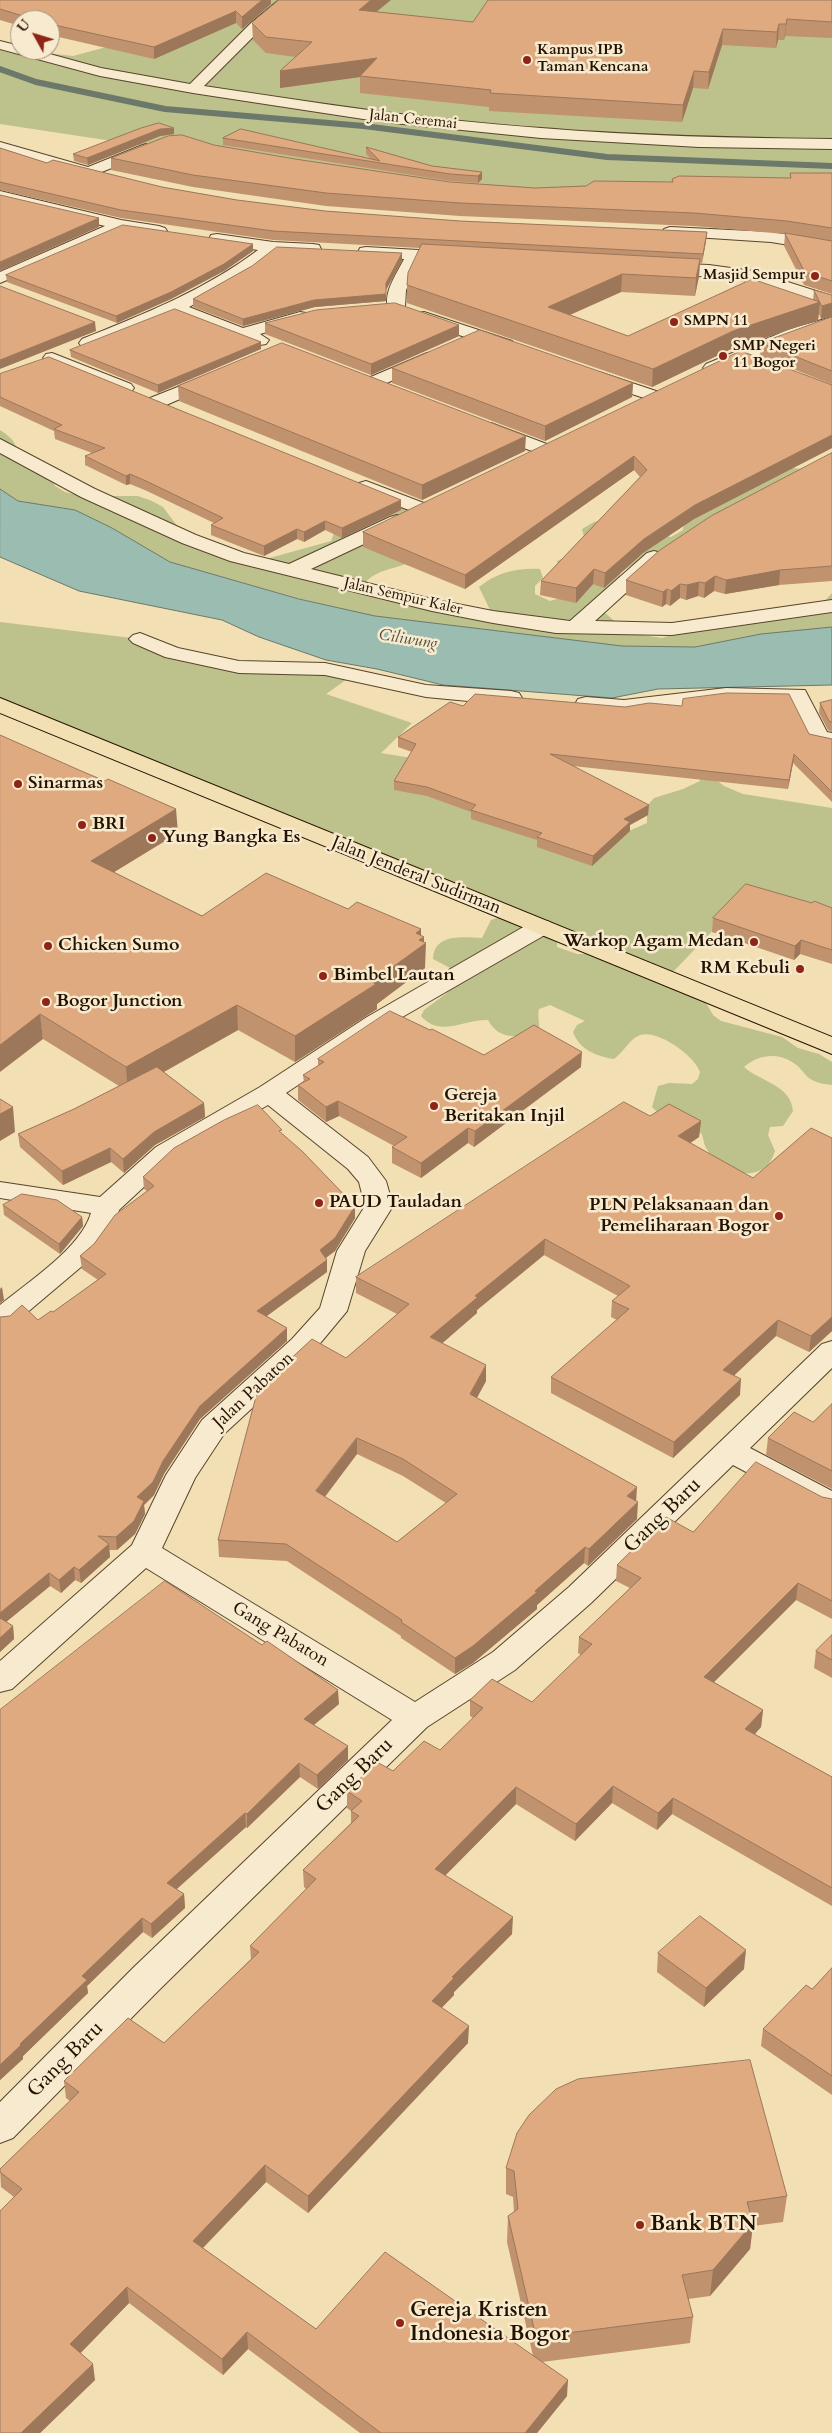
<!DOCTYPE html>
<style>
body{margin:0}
#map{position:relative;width:832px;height:2433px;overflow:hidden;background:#f2dfb3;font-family:Cardo,serif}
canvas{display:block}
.north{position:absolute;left:10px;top:10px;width:50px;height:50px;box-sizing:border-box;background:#f7eace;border:1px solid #a2947c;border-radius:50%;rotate:309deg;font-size:14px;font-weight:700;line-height:20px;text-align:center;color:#231200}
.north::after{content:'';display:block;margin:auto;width:18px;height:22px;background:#8f2418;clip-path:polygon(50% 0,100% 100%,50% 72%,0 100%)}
</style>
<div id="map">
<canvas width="832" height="2433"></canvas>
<div class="north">U</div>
</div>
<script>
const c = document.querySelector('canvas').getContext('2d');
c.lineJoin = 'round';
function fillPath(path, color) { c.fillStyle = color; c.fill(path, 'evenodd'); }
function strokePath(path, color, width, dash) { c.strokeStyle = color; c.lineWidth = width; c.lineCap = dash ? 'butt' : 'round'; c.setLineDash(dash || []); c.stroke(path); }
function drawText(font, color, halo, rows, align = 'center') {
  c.font = font + ' Cardo,serif'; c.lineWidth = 5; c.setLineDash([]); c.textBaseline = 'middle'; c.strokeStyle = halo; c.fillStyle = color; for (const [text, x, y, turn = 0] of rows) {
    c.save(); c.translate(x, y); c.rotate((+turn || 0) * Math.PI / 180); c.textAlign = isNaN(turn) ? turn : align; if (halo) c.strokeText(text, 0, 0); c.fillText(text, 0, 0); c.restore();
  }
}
fillPath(new Path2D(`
 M203,0H832V192L722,200L506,188L145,146L0,124V45L20,50L73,56L140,38Z
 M0,430C9,436 15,440 17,451L51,478L55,486L65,492L81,496H138L152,501L163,507L181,531L203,544L266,559L331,541L334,533L372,515L439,498L410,562C393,570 376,569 363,585L491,612L479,587C498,572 516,568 540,569L543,578L535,586V594L550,601L567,596L557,561L571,555L584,537L582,529L594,522L612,517L653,534L671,537L683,530L684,523L793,468L811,470L647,562L632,565L621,572L605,613L624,629L642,635L662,638L677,633L824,602L832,593V627L761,634L695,647L622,646L375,616L301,599L170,562L112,528L75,510L18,501L0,489Z
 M0,622L140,639L171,653L353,675L326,694L412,723L381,753L498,772L574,773L600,779L629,831L647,823V806L654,798L683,789L700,781V777L714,778L724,786L743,794L832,808V923L745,897L671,974L702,996L713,1015L721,1021L782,1037L798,1048L819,1054L832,1062V1085C824,1084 816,1083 809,1078C804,1074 801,1068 795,1064C779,1052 759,1054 744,1067C761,1082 791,1085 793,1111L783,1126L770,1127L768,1135L775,1151C771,1163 765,1171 751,1173C735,1175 714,1163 706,1148C702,1140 705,1134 696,1129C682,1119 663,1120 652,1107L658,1086L669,1083L692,1084L698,1079L700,1072C695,1056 658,1029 640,1035C629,1039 624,1052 614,1059C596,1056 580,1050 573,1032L577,1025L585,1021L550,1005L539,1009C537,1017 540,1022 539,1030C520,1038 499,1041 488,1020C465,1019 440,1038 421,1016L424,1010L447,993L452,969L433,959C434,933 463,937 482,938L491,920L508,914L0,705ZM557,934L587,954H577L557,947Z`), '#bdc18b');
const water = new Path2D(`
 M0,489L18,501L75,510L112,528L170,562L299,599L375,616L622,646L695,647L761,634L832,627V685L658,689L612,698L443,685L377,669L326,660L259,637L222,620L79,591L0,557Z`);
fillPath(water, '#9bbcb0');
strokePath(water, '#6b786a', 1);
strokePath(new Path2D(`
 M0,69L36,82L165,109L364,126L607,157L832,166`), '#6b786a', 6);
const minor = new Path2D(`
 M279,0H295L262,28L204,86C316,103 428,120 541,128C638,136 735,138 832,139V149L699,147L541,138L383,122L193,93L100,76L0,49V41L20,46V50H35L101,68L190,84L252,22Z
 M0,142L88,167L140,146L146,144L154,149L152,152L89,177L0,152Z
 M0,191L121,220L159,226L165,228L167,231L165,234L159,236L123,230L0,283V272L105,226L0,201Z
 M670,227L771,232L832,242V252L771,242L664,235L662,232L664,229Z
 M217,234L273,242L313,244L319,245L321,249L319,253L277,252L251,272L189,307L243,328L300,312L306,313L309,317L306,321L260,334L269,340L266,344L260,345L175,314L94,347H82L79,343L82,339C144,314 205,290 258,250L211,243L209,239L211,235Z
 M366,247L453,252L459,253L461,257L459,261L421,260L406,290L405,307L402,311H390C380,296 398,272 404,259L360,256L358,252L360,248Z
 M663,263L709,265L753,271L832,296V307L750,281L657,272L655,268L657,264Z
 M424,312L512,341L515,345L512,349H500L418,321L415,317L418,313Z
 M832,317V328L802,337L718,372H706L703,368L706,364L790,329Z
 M52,353L131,384L134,388L131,392H119L46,362L43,358L46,354Z
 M427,353L433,354L436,358L433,362L378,387H366L363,383L366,379Z
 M599,372L659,392L662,396L659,400L653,401L593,381L590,377L593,373Z
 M213,373L219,374L222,378L219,382L164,406H150L148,402L150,398Z
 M491,423L552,446L554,450L552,454L545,456L484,433L482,429L484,425Z
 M0,439L95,489L196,535L244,553L289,564L390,517L397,515L404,517L407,521L404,525L311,569L432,599L493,611L570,621L647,553L654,551L661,553L664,557L661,561L595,621L672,623L832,600V612L672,635L556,633L493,623L432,611L230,561L182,543L81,497L0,453Z
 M366,481L429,505L432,509L429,513L422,515L359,491L356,487L359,483Z
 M140,633L178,648L239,661L325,663L426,685L511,691L519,693L522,698L519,703L511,705L426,697L325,675L239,673L165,657L133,643L129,639L133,635Z
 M726,688L805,690L827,732L832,733V747L810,742L789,701C768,701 745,699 724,701C676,705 626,720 578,709L575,704L578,699L586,697L624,700Z
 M541,920L550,922L553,927L550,932L385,1027L286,1093L368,1157L386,1181L393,1206L365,1251L347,1311L312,1353L224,1434L195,1478L162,1548L415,1702L493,1652L569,1587L822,1344L832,1341V1368L750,1448L832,1491V1515L821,1512L733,1465L591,1603L515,1670L427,1727L159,1990L13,2138L0,2143V2102L133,1968L392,1720L146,1568L12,1689L0,1692V1661L132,1545L166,1475L202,1420L292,1339L320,1308L337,1251L365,1206L359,1182L348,1169L268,1105L174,1159L119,1210L115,1226L94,1256L10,1327L0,1329V1305C28,1282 81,1248 91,1213L0,1198V1182L100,1197L156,1147L260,1087L367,1017L532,922Z`);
const major = new Path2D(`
 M0,698L832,1037V1054L0,713Z`);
strokePath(minor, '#57452d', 2);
strokePath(major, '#231200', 2);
fillPath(minor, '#f7eace');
fillPath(major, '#f2dfb3');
fillPath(new Path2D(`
 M0,0L271,4L242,29L236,23L154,59L50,35V20H20V26L0,20Z
 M832,0V38L785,36L784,40H778L776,48L722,45L708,89L693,88L682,122L489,111V107L360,93V77L280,88L296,57L266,53L253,40L252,23L377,12L473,22Z
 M174,128V134L160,136L88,165L74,161L73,154Z
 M223,138L371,159L366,154V147L432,166L482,172V179L478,183L450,181L223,145Z
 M214,145L295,159L450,182L535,188L672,182V179L790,178V173H832V294L804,285L784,246L785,234L693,226L460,216L326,206L193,187L111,170V158Z
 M0,148L47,163L162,187L237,200L325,211L460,221L707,232L706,241L702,263H700L699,276L695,296L621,292L570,315L628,336L813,300L814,290L832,295V316L821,319L819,314L818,320L731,349L652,387L407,303V285L420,248L273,240L121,218L0,190Z
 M253,251L224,271L171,299L117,323L7,282L6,275Z
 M402,253V261L386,290V301L315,307L243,326L193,307V299Z
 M832,317V448L694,519L643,553L604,588L593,584L576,603L540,595L541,581L640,477L634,470L465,589L363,547V532L831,384L760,356L761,343Z
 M265,323L459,336L371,375L265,334Z
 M261,342V349L158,393L71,357L70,350Z
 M392,368L633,383L632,397L545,441L392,383Z
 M0,374L401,500V510L342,538L325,530L304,542L297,539L264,556L211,535V525L214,523L147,491L130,484L126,485L85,465V456L92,453L55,439L54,431L0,406Z
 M178,386L525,451L422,500L179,401Z
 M832,453V581L779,585L725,594L714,591L704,598L698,596L686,600L680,598L670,606L666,604L662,607L626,595V580Z
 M832,700V732L828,730L819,713L820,703Z
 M463,706L809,734L832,739V802L793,763L788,789L573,766L648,815L630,825V831L592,866L537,847V840L471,819V812L427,796L394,790V781L412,752L398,747V737Z
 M0,735L178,833L114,872L202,916L348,909L421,936L424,942L425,968L377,1004V1009L295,1062L238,1030L164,1072L204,1103L205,1117L155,1145L124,1173L111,1162L63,1185L20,1147L18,1134L74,1109L119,1086L43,1039Z
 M812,903L832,908V964L800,954L794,960L712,932L713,918Z
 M484,1055L581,1067L474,1147L468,1143L421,1178L392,1163V1147L394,1146L339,1116L326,1122L298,1100V1085L304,1082L303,1075L318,1066V1059Z
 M650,1116L701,1121L699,1137L690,1143L753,1178L832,1138V1331L809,1352L776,1336L734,1375L740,1395L673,1458L551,1393V1377L617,1320L611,1317L612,1301L618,1296L544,1255L477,1310V1313L442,1343L486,1381L477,1398L636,1501L637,1519L588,1566L584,1563L537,1605V1609L473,1663L455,1674L401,1638V1636L287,1561L219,1557L218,1540L346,1358L397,1314L356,1293V1277ZM357,1454L403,1476L446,1503L397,1542L325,1497Z
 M282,1134L355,1206V1218L335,1251L326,1258L327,1272L267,1316L287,1328V1341L200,1419L164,1474L154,1495L144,1505L145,1514L135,1534L117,1550H109L110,1557L81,1583L75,1580L61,1593L50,1586L6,1622L13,1626L14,1639L0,1652V1317L38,1320L53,1312L98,1280L82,1269L80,1256L94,1244L147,1191L144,1189L143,1177Z
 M3,1205L82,1217L83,1226L60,1254L4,1215Z
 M832,1404V1489L766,1455L768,1438L813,1422Z
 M822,1497L832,1499V1619L796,1600L714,1682L763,1710L761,1727L755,1734L832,1777V1906L672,1814L657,1830L612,1803L575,1841L516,1804L445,1875L512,1934L454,1992V1995L441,2008L468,2043L308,2213L266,2182L203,2248L316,2329L533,2356L507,2242L508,2216L514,2212L513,2197L506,2194V2168L787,2196L783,2222L753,2226L750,2249L710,2296L688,2299L693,2317L690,2343L542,2362L567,2396L537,2433H360L248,2349L223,2375L129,2303L80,2353L95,2380L40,2433H0L14,2197L1,2187L0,2169L70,2101L66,2098L64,2081L164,2043L251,1959L250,1946L306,1889L304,1887L303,1870L351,1823V1811L347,1808V1791L440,1750L473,1718L470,1716V1700L532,1702L581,1655L578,1653L579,1637L630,1588L616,1581L617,1565L693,1532Z
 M832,1635V1678L814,1668L816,1651Z
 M339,1704L314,1725L348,1746V1760L318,1789L300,1777L247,1828L246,1827L176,1889L184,1894L185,1908L152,1938L143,1932L87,1986L88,1993L23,2056V2059L0,2080V1710Z
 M658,1953L744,1969L704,2007L657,1972Z
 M832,1968V2095L761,2046L763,2029L812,1989Z`), '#c0926e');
fillPath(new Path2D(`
 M262,0H271V4L242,29V17Z
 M371,0H391L359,26V10Z
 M236,11V23L154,59V47Z
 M787,19L785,36L784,40L786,24Z
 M779,24L778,40L776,48L777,32Z
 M723,29L722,45L708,89L709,72Z
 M377,58L360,76V77L280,88V71Z
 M694,71L693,88L682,122L683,105Z
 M174,128V134L160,136L88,165L87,158L160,129Z
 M482,172V179L478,183V176Z
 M99,218V227L0,271V262Z
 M707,232L706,241L702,263L703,254Z
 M253,244V251L224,271L171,299L117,323L116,316Z
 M402,253V261L386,290V283Z
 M700,259L699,276L695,296L696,278Z
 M622,274L621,292L547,325L548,307Z
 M386,294V301L315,307L243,326V319L314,300Z
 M820,302L818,320L731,349L652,387L653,369L733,331Z
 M832,303V316L821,319L822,306Z
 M95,322L96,331L0,369V360Z
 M459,325V336L371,375V364Z
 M261,342V349L158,393V385Z
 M633,383L632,397L545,441V426Z
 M832,435V448L694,519L643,553L604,588L605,573L644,539L695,505Z
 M526,436L525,451L422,500V485Z
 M634,456V470L465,589V575Z
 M130,474V484L126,485V476Z
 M401,500V510L342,538V528Z
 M325,521V530L304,542V532Z
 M297,529V539L264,556V546Z
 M594,569L593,584L576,603V588Z
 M780,570L779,585L725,594L726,580Z
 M715,576L714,591L704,598L705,583Z
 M699,582L698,596L686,600L687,585Z
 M680,584V598L670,606L671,591Z
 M667,589L666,604L662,607L663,592Z
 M794,754L793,763L788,789L789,780Z
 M649,805L648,815L630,825V831L592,866L593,856L624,819Z
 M176,809L178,833L93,885L91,861Z
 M421,929V939L424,937V944L426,943L425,968L377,1004V1009L295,1062V1036L372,982L416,933Z
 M801,940L800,954L794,960L795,946Z
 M237,1005L238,1030L128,1092L126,1067Z
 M40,1014L43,1039L0,1072V1045Z
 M582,1052L581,1067L474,1147L475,1131Z
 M338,1101L339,1116L326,1122V1107Z
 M204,1103L205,1117L155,1145L124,1173L123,1159L154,1132Z
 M13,1107L15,1132L0,1141V1114Z
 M701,1121L699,1137L677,1152L678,1136Z
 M468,1128V1143L421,1178V1163Z
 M110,1148L111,1162L63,1185L62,1171Z
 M355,1206V1218L335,1251L320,1262V1250Z
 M82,1217L83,1226L60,1254L59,1244Z
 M545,1239L544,1255L477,1310V1313L430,1354V1337L475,1296Z
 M327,1260V1272L257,1323V1311Z
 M2,1287L4,1300L0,1303V1289Z
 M832,1317V1331L809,1352L811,1336Z
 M778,1320L776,1336L722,1387L723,1370Z
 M287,1328V1341L200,1419L164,1474L154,1495L144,1505L145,1514L135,1534L117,1550L116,1537L137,1497L163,1461L200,1406Z
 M486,1365V1381L470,1410V1394Z
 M741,1379L740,1395L673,1458L674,1442Z
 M357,1438V1454L316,1508V1491Z
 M637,1487L636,1504L627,1496Z
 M638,1502L637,1519L588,1566L589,1549Z
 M109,1544L110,1557L81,1583L79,1570Z
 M585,1547L584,1563L537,1605V1609L473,1663L455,1674V1658Z
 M74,1567L75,1580L61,1593L59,1580Z
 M49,1573L50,1586L0,1627V1613Z
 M798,1583L796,1600L703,1693L704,1677Z
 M13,1626L14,1639L0,1652V1638Z
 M338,1690L339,1704L305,1732L304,1719Z
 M763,1710L761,1727L744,1746L745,1729Z
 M348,1746V1760L318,1789L317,1775Z
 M299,1763L300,1777L247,1828V1814Z
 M613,1786L612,1803L575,1841L576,1824Z
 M516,1787V1804L435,1886V1869Z
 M673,1798L672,1814L657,1830L658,1813Z
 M245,1813L246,1827L168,1897L167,1883Z
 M184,1894L185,1908L152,1938L151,1924Z
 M513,1917L512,1934L454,1992V1995L432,2018V2001L452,1977Z
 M142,1918L143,1932L87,1986L88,1993L23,2056V2059L0,2080V2065L82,1976Z
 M746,1950L744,1969L704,2007L706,1988Z
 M469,2026L468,2043L308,2213V2196Z
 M265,2165L266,2182L194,2257L193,2241Z
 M753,2223L750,2249L710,2296L713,2270Z
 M127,2287L129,2303L73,2361L70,2344Z
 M247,2332L248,2349L223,2375L222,2359Z
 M93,2364L95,2380L40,2433H21Z
 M568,2380L567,2396L537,2433H525Z`), '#9c775a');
const building = new Path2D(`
 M0,0H262L242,17L236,11L154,47L50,24V20H36L0,9Z
 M279,0H371L359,10L473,22L488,0H832V22L787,19L786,24H779L777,32L723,29L709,72L694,71L683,105L490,93L491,90L360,76L377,58L280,71L312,42L266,37L252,23Z
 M159,123L174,128L160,129L87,158L73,154L141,128Z
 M241,129L380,161L366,147L432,166L482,172L478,176L450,174L223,138Z
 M182,135L214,145L295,159L450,182L535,188L586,186L594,181L673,182L672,179L679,176L791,178L790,173H832V228L787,221L694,213L460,203L326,193L193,175L111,158L168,136Z
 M0,148L47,163L53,160L162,187L237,200L325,211L460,221L707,232L703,254L273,231L121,210L0,182Z
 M0,195L99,218L0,262Z
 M123,225L253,244L224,264L171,292L116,316L6,275Z
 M785,233L832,241V281L805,272Z
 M422,244L700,259L696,278L622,274L548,307L628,336L752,279L820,302L733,331L653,369L407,285L408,273Z
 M277,247L402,253L386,283V294L314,300L243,319L193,299L252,266Z
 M0,286L95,322L0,360Z
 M814,290L832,295V303L822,306Z
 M395,303L459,325L371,364L265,323L316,310Z
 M175,309L261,342L158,385L70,350Z
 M832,317V371L761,343Z
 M480,330L633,383L545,426L392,368Z
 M282,343L526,436L422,485L178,386Z
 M741,351L832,385V435L695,505L644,539L605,573L594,569L576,588L541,581L647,470L634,456L465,575L363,532Z
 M49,357L401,500L342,528L325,521L304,532L297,529L264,546L211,525L223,518L146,481L130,474L126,476L85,456L105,448L54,429L62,425L0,397V374Z
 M832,453V566L780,570L726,580L715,576L705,583L699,582L687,585L680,584L671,591L667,589L663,592L626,580L660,550L711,516Z
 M727,693L789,694L809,734L832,739V792L794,754L789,780L550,754L649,805L624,819L630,822L593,856L537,837L542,833L471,810L476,805L427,787L394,781L416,744L398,737L450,702L463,706L475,694L625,707L649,703L682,706L683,699Z
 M832,700V722L829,721L820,703Z
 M0,735L79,770L105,781L108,779L176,809L91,861L202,916L266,873L348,909L357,902L421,929L416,933L424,937L419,940L426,943L372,982L376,984L295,1036L237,1005L126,1067L40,1014L0,1045Z
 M746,884L812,903L814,901L832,908V950L801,940L795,946L713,918Z
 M390,1011L430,1030L432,1029L484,1055L534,1025L582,1052L475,1131L468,1128L421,1163L392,1147L407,1137L338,1101L326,1107L298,1085L310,1079L303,1075L324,1062L318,1059Z
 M157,1067L204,1103L154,1132L123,1159L110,1148L62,1171L18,1134L74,1109Z
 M0,1099L13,1107L0,1114Z
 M624,1102L650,1116L669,1104L701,1121L678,1136L753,1178L811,1128L832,1138V1317L811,1336L778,1320L723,1370L741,1379L674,1442L551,1377L629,1309L612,1301L630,1286L545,1239L475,1296L478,1297L430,1337L486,1365L470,1394L637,1487L627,1496L638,1502L589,1549L585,1547L535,1591L537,1592L473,1646L455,1658L401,1622L402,1620L286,1544L218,1540L258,1389L312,1339L346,1358L409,1304L356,1277ZM357,1438L403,1459L457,1494L397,1542L316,1491Z
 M258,1105L282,1130L279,1131L302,1151L355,1206L335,1238L320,1250L327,1260L257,1311L287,1328L200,1406L163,1461L153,1482L137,1497L144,1501L134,1521L116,1537L98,1536L109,1544L79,1570L74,1567L59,1580L49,1573L0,1613V1317L10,1316L22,1305L38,1320L51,1311L53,1312L106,1274L80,1256L94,1244L115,1215L154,1186L143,1177L174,1148L224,1120Z
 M22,1194L57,1200L82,1217L59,1244L3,1205Z
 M832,1404V1471L768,1438L794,1412L813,1422Z
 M756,1462L822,1497L832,1499V1601L798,1583L704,1677L763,1710L745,1729L832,1777V1888L673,1798L658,1813L613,1786L576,1824L516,1787L435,1869L513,1917L452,1977L454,1978L432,2001L469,2026L308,2196L265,2165L193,2241L316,2329L385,2252L568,2380L525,2433H381L247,2332L222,2359L127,2287L70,2344L93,2364L21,2433H0V2211L22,2189L0,2172V2169L79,2092L64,2081L128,2018L164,2043L259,1952L250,1946L316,1879L303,1870L359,1816L351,1811L362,1801L347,1791L377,1762L393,1771L424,1741L440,1750L483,1708L470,1700L492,1679L532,1702L592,1644L579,1637L641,1578L617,1565L666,1517L693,1532Z
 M165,1581L262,1645L267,1641L338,1690L304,1719L348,1746L317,1775L299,1763L247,1814L245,1813L167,1883L184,1894L151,1924L142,1918L82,1976L87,1980L20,2044L21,2045L0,2065V1710Z
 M0,1618L13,1626L0,1638Z
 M832,1635V1660L816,1651Z
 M700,1916L746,1950L706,1988L658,1953Z
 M832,1968V2076L763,2029L806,1985L812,1989Z
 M750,2060L787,2196L747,2202L753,2223L713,2270L682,2275L693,2317L536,2337L508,2216L518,2209L514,2171L506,2168L517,2133L529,2115L556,2089L578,2079Z`);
fillPath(building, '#dfaa80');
strokePath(building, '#9c775a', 1);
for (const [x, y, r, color] of [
 [527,60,5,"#8f2418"],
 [815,276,5,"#8f2418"],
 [674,322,5,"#8f2418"],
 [723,356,5,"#8f2418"],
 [18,784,5,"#8f2418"],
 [82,825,5,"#8f2418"],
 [152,838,5,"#8f2418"],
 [754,942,5,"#8f2418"],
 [48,946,5,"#8f2418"],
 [800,969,5,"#8f2418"],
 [323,976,5,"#8f2418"],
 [46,1002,5,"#8f2418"],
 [434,1106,5,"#8f2418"],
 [319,1203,5,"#8f2418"],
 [779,1216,5,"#8f2418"],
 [640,2225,5,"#8f2418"],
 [400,2323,5,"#8f2418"]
]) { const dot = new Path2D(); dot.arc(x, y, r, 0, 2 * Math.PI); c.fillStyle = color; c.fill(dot); strokePath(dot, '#f7eace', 2); }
drawText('bold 15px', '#231200', '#f7eace', [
 ["Kampus IPB",537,51],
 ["Taman Kencana",537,68],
 ["Masjid Sempur",805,276,"right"],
 ["SMPN 11",684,322],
 ["SMP Negeri",733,347],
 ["11 Bogor",733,364]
], 'left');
drawText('15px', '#231200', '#f7eace', [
 ["Jalan Ceremai",413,120,6],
 ["Jalan Sempur Kaler",403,597,13]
]);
drawText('italic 16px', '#4d4e3e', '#f7eace', [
 ["Ciliwung",408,640,9]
]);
drawText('bold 18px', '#231200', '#f7eace', [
 ["Sinarmas",28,784],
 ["BRI",92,825],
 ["Yung Bangka Es",162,838],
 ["Warkop Agam Medan",744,942,"right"],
 ["Chicken Sumo",58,946],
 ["RM Kebuli",790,969,"right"],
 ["Bimbel Lautan",333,976],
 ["Bogor Junction",56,1002],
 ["Gereja",444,1096],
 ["Beritakan Injil",444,1117],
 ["PAUD Tauladan",329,1203],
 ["PLN Pelaksanaan dan",769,1206,"right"],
 ["Pemeliharaan Bogor",769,1227,"right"]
], 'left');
drawText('18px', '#231200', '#f7eace', [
 ["Jalan Jenderal Sudirman",416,876,22],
 ["Jalan Pabaton",254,1391,-43],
 ["Gang Pabaton",280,1635,31]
]);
drawText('21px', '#231200', '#f7eace', [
 ["Gang Baru",663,1516,-44],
 ["Gang Baru",355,1776,-44],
 ["Gang Baru",66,2060,-45]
]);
drawText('bold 21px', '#231200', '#f7eace', [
 ["Bank BTN",650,2225],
 ["Gereja Kristen",410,2311],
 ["Indonesia Bogor",410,2335]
], 'left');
</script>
